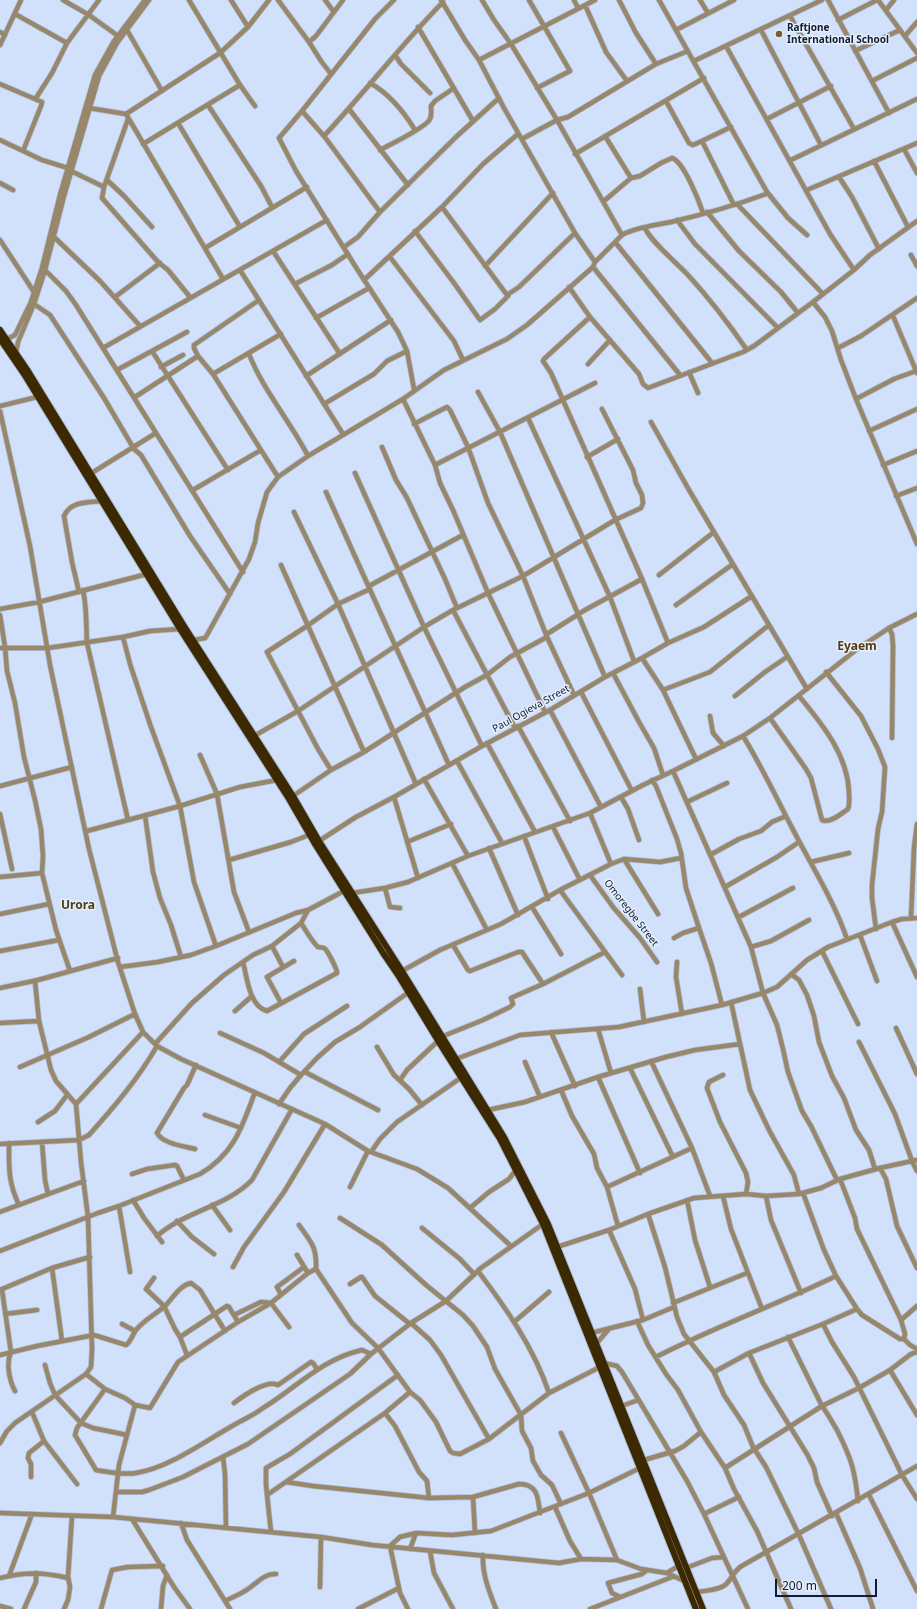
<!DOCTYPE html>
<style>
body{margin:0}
#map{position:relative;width:917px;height:1609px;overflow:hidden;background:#d1e1fc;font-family:"Noto Sans",sans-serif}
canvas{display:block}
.scale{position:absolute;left:775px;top:1579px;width:102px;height:18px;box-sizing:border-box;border:2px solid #0f1d35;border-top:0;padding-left:5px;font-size:12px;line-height:14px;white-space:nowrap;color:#0f1d35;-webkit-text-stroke:3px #e6eefb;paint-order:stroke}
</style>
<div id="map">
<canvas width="917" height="1609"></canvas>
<div class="scale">200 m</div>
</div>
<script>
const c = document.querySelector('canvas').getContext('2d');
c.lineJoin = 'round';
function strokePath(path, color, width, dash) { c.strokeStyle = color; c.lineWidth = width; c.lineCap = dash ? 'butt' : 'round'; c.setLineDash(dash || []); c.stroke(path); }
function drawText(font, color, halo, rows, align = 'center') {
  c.font = font + ' "Noto Sans",sans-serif'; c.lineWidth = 3; c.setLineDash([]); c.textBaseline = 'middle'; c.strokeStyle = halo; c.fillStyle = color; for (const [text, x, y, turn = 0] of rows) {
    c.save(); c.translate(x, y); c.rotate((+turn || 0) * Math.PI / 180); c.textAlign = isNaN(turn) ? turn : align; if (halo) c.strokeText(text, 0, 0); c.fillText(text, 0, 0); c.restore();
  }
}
const minor = new Path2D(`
 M63,0L89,15L118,36
 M189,0L240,85L255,106
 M231,0L248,27
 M278,0L309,42L321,61L331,74
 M325,0L334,12
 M394,0L375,19L302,111L279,138L296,171L357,269L398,332L407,351L414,389
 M441,0L465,40L479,60L504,108L575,233L595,262
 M529,0L570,71L537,88
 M574,0L578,8
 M619,0L636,33L656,64
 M659,0L767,192L788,218L807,235
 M700,0L708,13
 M828,0L889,113
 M878,0L917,53
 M585,5L606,52L627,81
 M886,10L894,0
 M15,14L67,43
 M790,16L854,129
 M838,20L877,0
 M418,27L473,121
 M127,30L162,91
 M676,30L734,0
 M761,30L821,145
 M0,32L5,35
 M905,36L917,22
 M309,42L316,36L343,0
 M0,45L21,0
 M726,46L830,234L854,270
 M855,51L900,30
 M395,55L401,64L430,93
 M479,60L595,0
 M694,61L822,0
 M872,81L917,58
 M370,83C388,93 404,112 415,130
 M0,84L42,102L41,106L23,151
 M36,98L52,73L67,43L99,0
 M666,101L689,143L693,145L702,141
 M208,105L261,186L272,207
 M89,108L126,114L223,279
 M349,109L408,185
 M302,111L324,136L380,212
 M126,114L220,53L248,27L269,0
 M128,119L104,187L102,198L158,262L168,270L190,297
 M767,119L831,86
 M178,123L240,227
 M731,127L702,141L734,205
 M324,136C365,92 401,45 443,2
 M605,136L631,178
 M522,139L557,120L568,117L656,64L688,51
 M0,140L42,160L68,168
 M143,144L240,85
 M904,149L917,173
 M380,150C389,145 427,127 430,119C432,115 431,110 431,106L435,101L454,88
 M575,154L704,78
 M791,160L917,99
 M874,161L908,227
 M71,171L104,187
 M839,177L852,197L879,249
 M107,180L124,196L152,227
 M0,183L13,190
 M807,190L917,143
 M604,201L631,178L640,176L661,163L672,158C684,162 699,201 703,213
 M737,204L823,294
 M442,207L507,295L519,287L575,233
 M707,212L739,251L781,292L798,313
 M677,220L695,244L778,328
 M645,228C651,242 677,263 688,275C709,298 729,324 747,350
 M415,231L454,283L480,320L495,309L508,296
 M622,235C635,227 659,225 675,221C705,214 736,205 766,194L767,192
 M54,237L100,281L140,326
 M0,240L34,292
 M615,242L712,363
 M344,247L358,237L380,212L457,136L499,98
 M205,248L307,187
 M273,251L340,354
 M911,255L917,266
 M390,257L454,341L463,360
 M485,266L553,193
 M593,267L680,375
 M45,270L66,291L76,305L243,572
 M240,270L343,434
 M364,280L442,207L483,164L518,134
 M295,284L332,265L348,254
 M569,287L590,317L639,374L643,384L648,388L743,352L754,346L813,302L854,270L870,255L917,221
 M115,297L160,263
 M813,302L825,317L832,331L841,360L856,399L917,544
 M34,304L50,315L52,318L104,398L134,449L141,455L190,536L230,594
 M893,316L917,373
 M590,317L544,359L543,361L551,373L642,579L668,643
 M316,318L369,288
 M7,339L15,335L31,302L42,268L60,195L95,75L114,41L145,0
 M103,348L327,220
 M838,348L861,336L917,298
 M152,351L228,470
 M16,353L18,342L34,304L45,270L64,196L99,76L117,43L149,0
 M249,354C263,390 290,421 308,456
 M198,356L194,348V345L259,300
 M588,364L610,340
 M161,367L183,355
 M117,370L187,332
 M689,372L698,393
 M213,374L278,477
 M306,376L391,320
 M478,392L500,432L605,677
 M135,397L198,356L213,374L281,334
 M403,399L435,465L440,483L453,510L488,593L545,712
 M856,399L894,379L916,371
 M324,404L374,374L387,361L407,351
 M0,406L37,397
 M0,411L30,546L50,665L89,849L118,962L135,1014L143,1032L157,1046L181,1059L325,1124L368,1151L417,1169L448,1188L511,1246
 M528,418L610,597L634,661
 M651,422L689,490L807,689
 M414,424L445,408L447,407L450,410L468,447L488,503L523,576L547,637L574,695
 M869,431L917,409
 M382,447L396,480L407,498L445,579L457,608
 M587,457L618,439
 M435,465L595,383
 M883,465L917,451
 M355,473L424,627L482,746
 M90,474L156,433
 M193,490L261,450
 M326,492L449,765
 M896,496L917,488
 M294,512L338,604L416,784
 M281,565L364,752
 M659,575L714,532
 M369,586L463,535
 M83,590C87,608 86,625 87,643L128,820
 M79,592L72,562L64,516C71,501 86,503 101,501
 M676,605L733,564
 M0,609L39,602L147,574
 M453,610L515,728
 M0,615L5,647L7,671L15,703L24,757L35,800L41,829L43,856L42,873L56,930L70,971
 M889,628L892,634L893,646L892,738
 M547,634L585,610L642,579
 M123,637L130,664L151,727L180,806L194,882L216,946
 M194,640L205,638L207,635L249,559L255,542L258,523L267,492L278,477L308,456L403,399L444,370L507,339L527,325L593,267L595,262L622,235L557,120L511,44L494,20L482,0
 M0,648H48L123,637L150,631L180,629
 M642,658L663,690L696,759
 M826,672L861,716L878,749L885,767L882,812L878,829L872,885V898L876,929
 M613,673L639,722L654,748L663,775
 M663,690L710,672L769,625
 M581,692L632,791
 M735,696L765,672L787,657
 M550,710L601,807
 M710,716L713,733L724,746
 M770,718L806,769L811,778L822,820C830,824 842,813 848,809C850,804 849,798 849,793C848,755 822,724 799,696
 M518,726L570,821
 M254,736L298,711L424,627L453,610L523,576L615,520L641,508L643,503L642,495L636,483L633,470L602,409
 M743,736C764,770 780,806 799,841C816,873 835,904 847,939
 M487,743L535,832
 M200,755L217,794L234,892L249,932
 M457,761L502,843
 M331,770L318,749L267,652L307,626L338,604L370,589
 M673,771L751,947L763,993L777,1025L783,1049L788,1072L802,1111L811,1126L837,1180
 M424,779L468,856
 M652,780L656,786L677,839L681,853L686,888L699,928L683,933L674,938
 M0,786L72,767
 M293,796L331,770L364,752L465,687L487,675L510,657L547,637
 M394,797L418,878
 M621,797L628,809L639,840
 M687,802L727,783
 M590,813L611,864
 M0,814L12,869
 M145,815L153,872L160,898L171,925L181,957
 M553,827L580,880
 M87,831L180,806L240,787L277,780
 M524,836L548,899
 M319,841L356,817L394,797L482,746L550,710L605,677L642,658L668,643L704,627L752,596
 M407,842L451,824
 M489,848L518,915
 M710,855L739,839L761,831L772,822L786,816
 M624,859L658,914
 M229,860L291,842L309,835
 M811,862L849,853
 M452,863L487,930
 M590,875L613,907L640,938L657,962
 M0,877L42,873
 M725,887L777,857L799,842
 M385,888L390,907L400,908
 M560,890L622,975
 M352,893L385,888L408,882L468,856L590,813L643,785L673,771L743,736L770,718L856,650L889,628L917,614
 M532,907L561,954
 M0,914L49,904
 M739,917L793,888
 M911,918L914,848L917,824
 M892,922L902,919L917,918
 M699,928L711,963L722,1005
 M860,935L877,981
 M453,945L468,970L470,971L518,952H522L543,984
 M272,946L283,967
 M751,947L771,941L809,920
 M0,951L59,940
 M822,951L858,1024
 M243,962C247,977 249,1006 267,1011L337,973C337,969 327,949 324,948C323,948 320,947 318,947C313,943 305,929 301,923
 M677,962L676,977L682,1014
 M120,967L158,962L191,955L216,946L296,913L308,910L344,891
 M402,971L440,950L501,924L560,890L611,864L624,859L660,862L681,858
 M791,974L799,980L807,995L814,1016L819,1042L832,1076L844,1098L856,1130L869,1150L875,1169
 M0,988L38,980L118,958
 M640,989L644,1022
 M731,1002L750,1090L769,1130L794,1175L799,1194
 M281,1003L267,977L294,961
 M235,1011L252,996
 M0,1023L39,1021
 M896,1028L917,1074
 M598,1029L611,1073
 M551,1032L575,1086
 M220,1033L264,1053L301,1075
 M441,1037L483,1020L510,1007L513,1004L511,998L543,984L605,952
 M859,1042L895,1114L912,1161L917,1171
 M155,1044L192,1003L224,975L253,955L272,946L301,923L308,910
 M377,1047L394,1075L409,1089L422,1105
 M456,1059L520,1035L619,1027L722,1005L763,993L777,987L807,960L828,947L892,922L917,977
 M651,1061L692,1148L710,1196
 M279,1062L304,1034L347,1006
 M525,1062L540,1097
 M20,1067L89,1037L135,1014
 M630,1068L673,1157
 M305,1072L378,1110
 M723,1075L709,1082L707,1088L720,1122L746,1173L748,1182L746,1194
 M598,1077L640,1173
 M400,1080L407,1070L438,1041
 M561,1090L572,1116L594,1154L597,1168L607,1187L618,1226
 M76,1104L143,1032
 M279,1104L290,1088L301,1075L317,1058L335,1042L360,1027L409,992
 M488,1110L525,1102L598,1077L666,1057L695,1050L740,1044
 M205,1115L241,1128
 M38,1122L55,1111L67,1095
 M42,1142L45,1180L48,1194
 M9,1143C9,1168 8,1182 19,1205
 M0,1144L79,1140L89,1135C114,1107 138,1079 157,1046
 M195,1149C184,1146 163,1144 157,1133L184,1088L187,1085L196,1065
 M371,1152L380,1139L397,1122L462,1077
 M880,1168L886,1179L897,1226L917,1268
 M132,1174L147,1169L175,1165L177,1166L184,1180
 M840,1179L855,1218L857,1229L901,1320L905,1334L904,1339
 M350,1187L368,1151
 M607,1187L692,1148
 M803,1193L824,1250L836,1276L857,1309L862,1315L900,1339H904L910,1345L917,1349
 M723,1196L731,1229L762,1309
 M766,1196L771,1220L801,1293
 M133,1200L144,1218L162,1242
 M687,1200L695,1240L710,1287
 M212,1205L230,1230
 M119,1206L130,1272
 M470,1208L489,1192L509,1179L516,1170
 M0,1212L84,1181
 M648,1214L665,1267L677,1317L684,1334L714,1372L724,1395L744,1425L753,1447L766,1467L799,1535L831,1609
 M340,1218L382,1245L426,1285L463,1315L473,1326L487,1347L495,1369L521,1415L522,1431L531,1448L533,1461L541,1475L552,1485L561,1504
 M177,1221L192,1237L214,1254
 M299,1225C311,1242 317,1247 316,1269
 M422,1228L460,1259L474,1274
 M609,1230L635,1289L643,1320
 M157,1236C185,1211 226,1207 252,1180L292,1109
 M557,1247L609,1230L648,1214L694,1198L746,1194L766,1196L799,1194L821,1188L840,1179L880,1168L917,1160
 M0,1251L98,1213L119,1206L200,1174C234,1154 242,1127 255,1092
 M297,1255L308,1273
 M233,1267L244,1247L284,1192L325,1124
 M52,1268L62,1341
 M478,1271C506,1308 534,1348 549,1393
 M154,1278L146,1289L164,1306L175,1329L180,1337L187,1355
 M350,1284L361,1277H362L375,1296L410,1324
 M0,1290L52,1268L90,1257
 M2,1290L11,1352C6,1363 9,1380 15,1391
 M281,1295L277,1287L304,1267
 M673,1303L747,1273
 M5,1314L37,1310
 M234,1315L261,1302L271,1303L289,1327
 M901,1320L917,1306
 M637,1321L648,1345L666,1374L678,1390L701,1432L725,1468L734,1489L757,1531L791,1609
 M514,1322L549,1292
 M411,1323L430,1340L441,1355L489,1439
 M122,1324L135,1331
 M823,1324L832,1342L854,1377L902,1475L917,1499
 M591,1333L643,1320L674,1307
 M180,1337L227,1306L229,1307L238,1322
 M788,1337L822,1406C828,1414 832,1422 837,1430C851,1458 855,1470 858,1501
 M596,1344L608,1330
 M749,1353L763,1383L807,1454L814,1468L817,1482L832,1516
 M0,1355L37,1346L94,1335L126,1345C131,1342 132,1335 136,1330C144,1320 156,1314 165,1306C173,1298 180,1285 191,1283L200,1290L225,1331
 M656,1357C714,1327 776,1305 836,1276
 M604,1363L617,1366L622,1372L687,1481L704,1514L748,1609
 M45,1365L50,1383L55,1395L81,1423L93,1428L127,1435
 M890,1370L917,1415
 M714,1372L749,1353L823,1324L857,1309
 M86,1374L105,1389L125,1398L135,1405L150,1408L178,1362L238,1322L271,1303L308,1273L316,1269L352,1323L378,1348L410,1392L420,1400L436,1422L450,1451L453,1453L460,1454L489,1439L549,1393L600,1367
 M105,1389L77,1428L75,1435L96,1470C109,1472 123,1475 136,1473C169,1468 205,1441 234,1425C244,1419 254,1415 263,1408C297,1387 322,1359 362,1350L371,1354
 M234,1403C243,1396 267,1379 278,1385L311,1362L313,1363L317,1369
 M622,1406L638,1400
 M32,1412L44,1441L77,1484
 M385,1413L395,1426L419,1472L427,1481L429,1498
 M561,1433L589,1493L617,1560
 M0,1443L7,1431L15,1423L86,1374L91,1367L92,1349L88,1217L81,1162L76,1104L56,1081L51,1070L39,1021L35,981
 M223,1457L225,1474L226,1528
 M644,1460L675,1451L684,1446L701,1432
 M725,1468L822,1406L859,1388L890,1370L911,1354L917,1352
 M31,1477V1464L28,1458L29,1453L44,1441
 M286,1482L313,1486L429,1498L473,1497L519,1484C538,1484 538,1498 540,1513
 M117,1492H142L149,1490L183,1477L248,1444L350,1374L371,1354L411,1323L446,1301L481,1268L543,1224
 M267,1495L385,1413L410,1392
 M869,1495L917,1591
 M473,1497L475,1533
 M555,1507L570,1541L581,1559
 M0,1513L113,1517L321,1537L372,1545L559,1563L581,1559L617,1560L641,1569L667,1573L684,1581
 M836,1513L860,1568L873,1609
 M704,1514L739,1497
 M113,1517L119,1465L135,1405
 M132,1519L174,1587L190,1609
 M181,1523L187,1540L230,1609
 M271,1532L266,1485V1468L290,1454L398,1375
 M410,1549L416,1533
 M430,1551L434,1573L453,1609
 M483,1555C482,1574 489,1591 496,1609
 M686,1568L712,1558L724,1557
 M667,1573L680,1565
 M9,1576L32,1514
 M0,1578C25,1572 43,1572 68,1578
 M320,1587L321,1537
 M696,1592C705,1591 723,1590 728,1582C733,1576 733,1573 740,1567L917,1466
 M620,1597L612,1593L608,1583L642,1574L647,1570
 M225,1601C233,1597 241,1594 248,1589C257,1583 265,1573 276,1574
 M0,1606L11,1609
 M24,1609L36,1582V1573
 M64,1609L68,1600L70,1587L68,1577L72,1516
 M101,1609L112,1570L128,1567L163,1566
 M161,1609L163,1586L167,1575
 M358,1609L399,1588
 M408,1609L400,1593L390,1546L400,1537L416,1533L452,1535L491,1531L589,1493L640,1468
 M590,1609L672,1577`);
const highway = new Path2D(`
 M0,330L28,371L184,626L293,796L319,841L402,971L504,1137L548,1224L703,1609
 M0,339L24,374L180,629L289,799L315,844L383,953L398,975L440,1044L500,1139L543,1224L696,1609`);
strokePath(minor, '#aebed8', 6);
strokePath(highway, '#aebed8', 8);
strokePath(minor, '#98876b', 4.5);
strokePath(highway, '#3c2901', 6);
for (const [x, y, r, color] of [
 [779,34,4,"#795f31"]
]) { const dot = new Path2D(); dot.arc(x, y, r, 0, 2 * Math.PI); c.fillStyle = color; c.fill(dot); strokePath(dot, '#e6eefb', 1.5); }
drawText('bold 10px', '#0f1d35', '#e6eefb', [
 ["Raftjone",787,28],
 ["International School",787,40]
], 'left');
drawText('10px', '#0f1d35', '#e6eefb', [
 ["Paul Ogieva Street",531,709,-29],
 ["Omoregbe Street",631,913,52]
]);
drawText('bold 12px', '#503c17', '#e6eefb', [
 ["Eyaem",857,647],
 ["Urora",78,906]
]);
</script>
